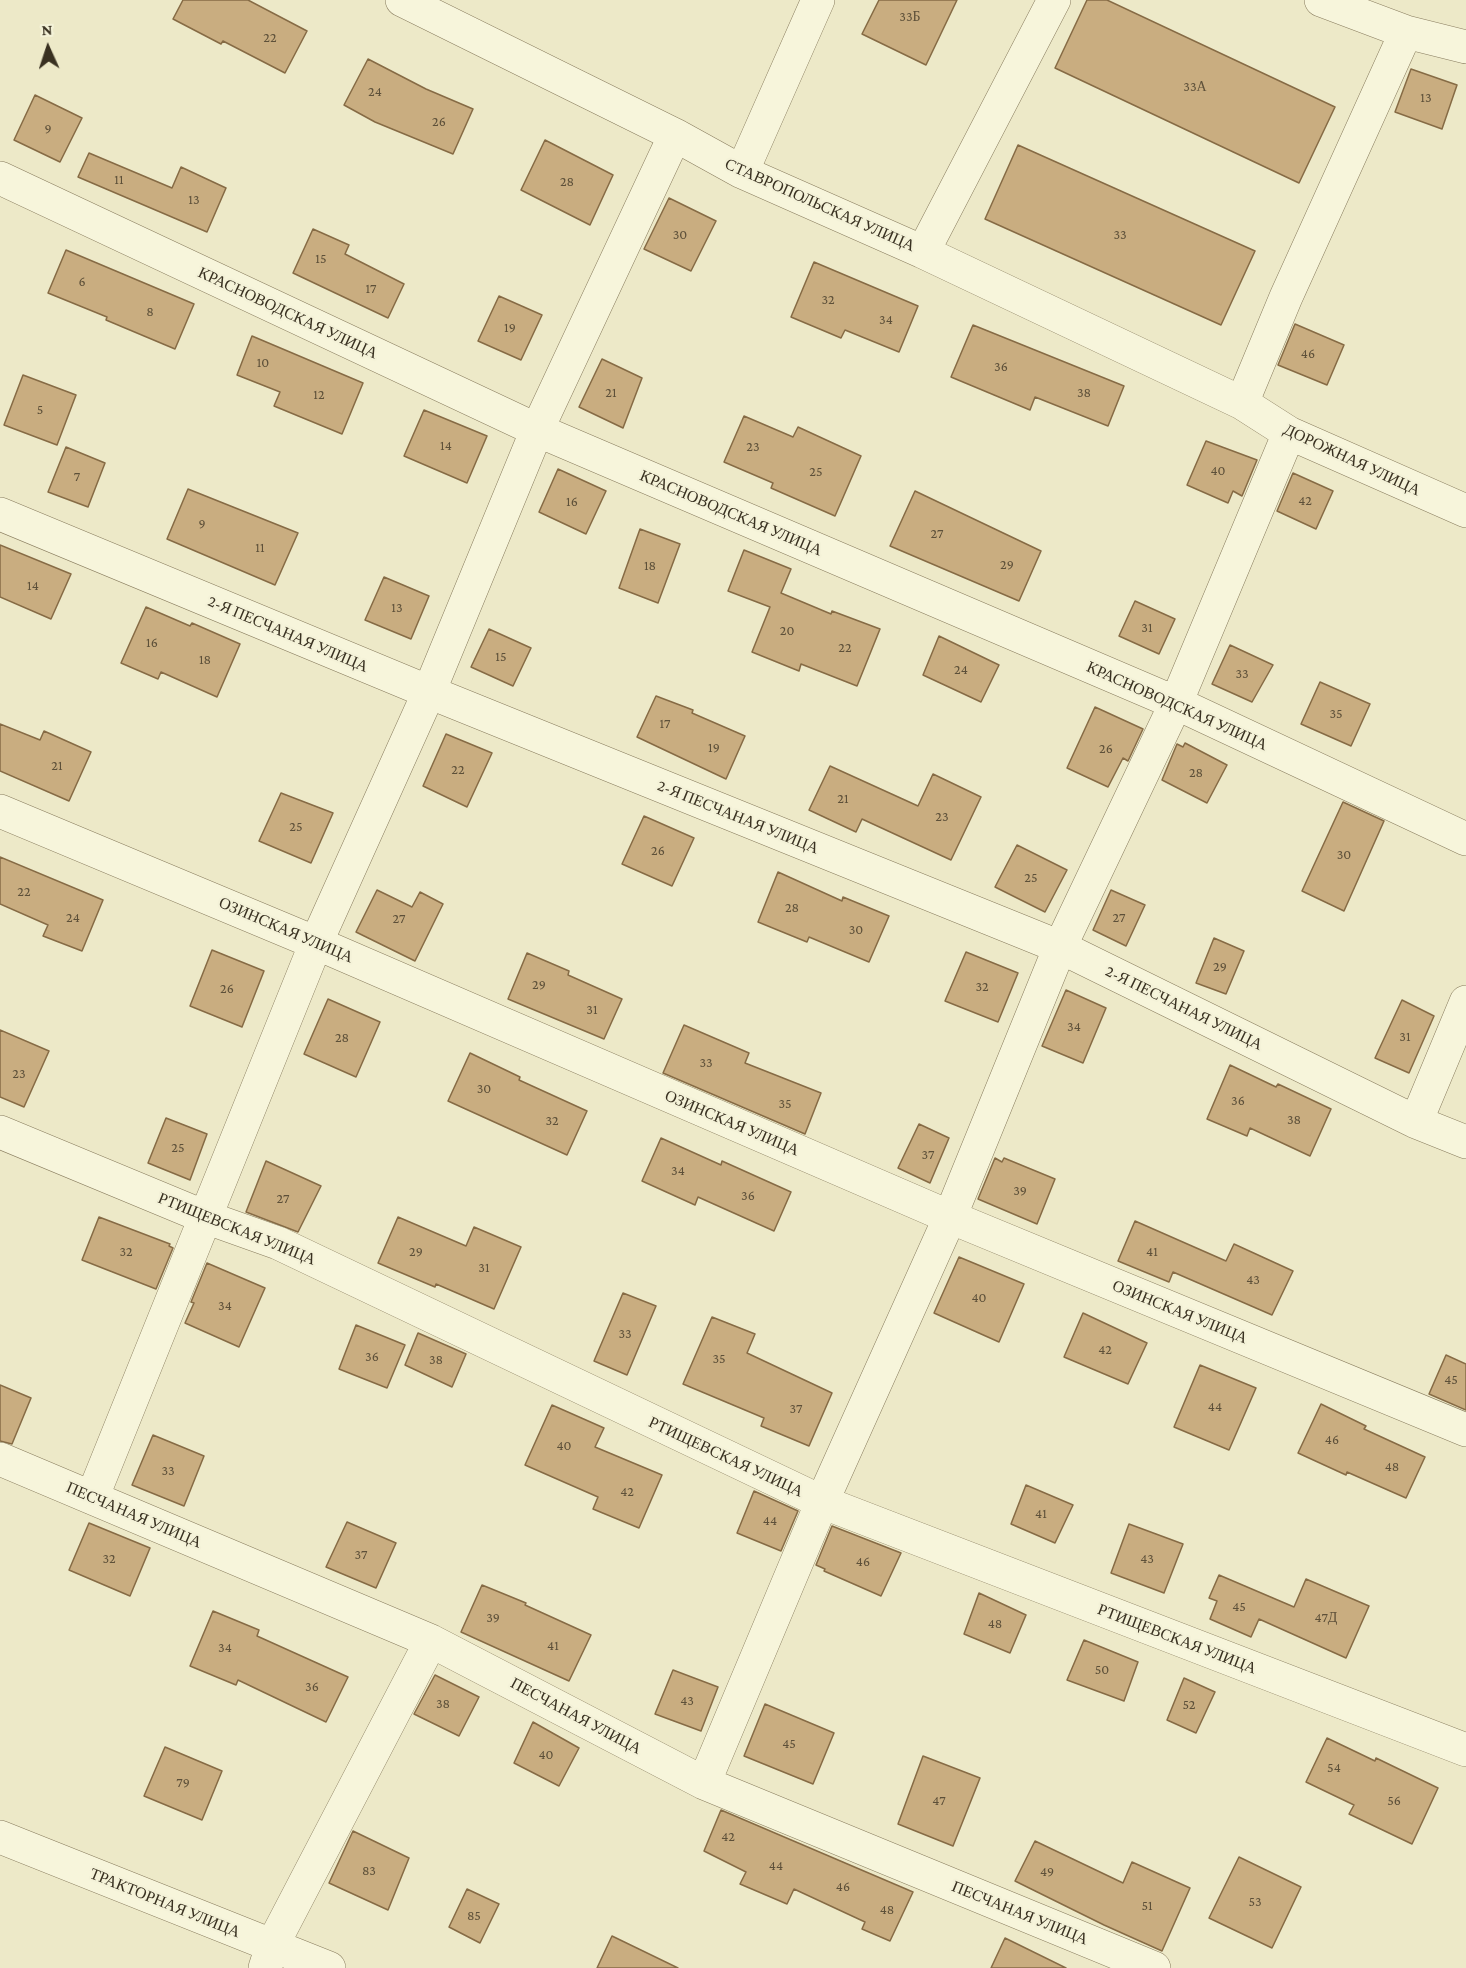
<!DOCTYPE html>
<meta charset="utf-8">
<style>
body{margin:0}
#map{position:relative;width:1466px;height:1968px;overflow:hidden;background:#ede9c8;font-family:"Crimson Pro",serif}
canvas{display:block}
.north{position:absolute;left:18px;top:18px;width:60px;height:60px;-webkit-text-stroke:4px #f4f2d8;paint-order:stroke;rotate:357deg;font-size:16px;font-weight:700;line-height:24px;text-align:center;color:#393121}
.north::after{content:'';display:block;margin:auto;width:21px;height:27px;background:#393121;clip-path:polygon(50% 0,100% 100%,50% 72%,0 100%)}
</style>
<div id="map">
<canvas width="1466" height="1968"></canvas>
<div class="north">N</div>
</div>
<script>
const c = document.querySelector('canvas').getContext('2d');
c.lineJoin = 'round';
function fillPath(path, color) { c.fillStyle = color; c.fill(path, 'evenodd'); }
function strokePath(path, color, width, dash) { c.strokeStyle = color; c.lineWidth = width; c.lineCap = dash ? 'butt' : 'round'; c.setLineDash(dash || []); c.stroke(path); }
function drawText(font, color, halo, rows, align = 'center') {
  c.font = font + ' "Crimson Pro",serif'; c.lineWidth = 4.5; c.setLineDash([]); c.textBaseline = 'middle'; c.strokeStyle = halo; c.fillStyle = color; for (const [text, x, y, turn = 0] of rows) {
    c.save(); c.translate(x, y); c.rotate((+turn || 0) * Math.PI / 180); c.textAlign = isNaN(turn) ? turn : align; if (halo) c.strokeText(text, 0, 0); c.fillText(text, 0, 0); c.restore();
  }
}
const building = new Path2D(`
 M183,0H248L307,31L285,73L223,41L221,44L173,19Z
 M879,0H957L926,65L862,34Z
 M1087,0H1107L1335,107L1299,183L1055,68Z
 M368,59L426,89L473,109L453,154L375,122L344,105Z
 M1411,69L1457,85L1442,129L1395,112Z
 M35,95L82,118L60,162L14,140Z
 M545,140L613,175L590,225L521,190Z
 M1018,145L1255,251L1221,325L985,219Z
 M89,153L172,188L181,167L226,188L207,232L78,177Z
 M669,198L716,221L691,271L644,249Z
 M313,229L349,245L345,254L404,284L388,318L293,273Z
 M66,250L194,304L175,349L106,320L107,317L48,293Z
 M814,262L918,306L899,352L845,330L841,338L791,317Z
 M499,296L542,315L521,360L478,341Z
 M1295,324L1344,345L1327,385L1278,365Z
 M973,325L1124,386L1108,426L1035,397L1030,410L951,377Z
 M252,336L363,383L342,434L274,406L280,392L237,375Z
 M602,359L642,378L623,428L579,407Z
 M23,375L76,395L57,445L4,425Z
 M424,410L487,436L467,483L404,456Z
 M744,416L793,437L798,427L861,456L835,516L771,488L773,483L724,462Z
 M1206,441L1257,460L1242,496L1233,491L1228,503L1187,485Z
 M66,447L105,463L88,507L48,492Z
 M558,469L606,491L586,534L539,512Z
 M1293,473L1333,491L1316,529L1277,511Z
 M188,489L298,533L275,585L167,539Z
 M915,491L1041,551L1019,601L890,546Z
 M640,529L680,544L658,603L619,588Z
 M0,545L71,574L51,619L0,597Z
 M744,550L791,569L781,593L831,614L832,611L880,629L857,686L801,664L799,671L752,652L770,607L728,591Z
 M384,577L429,596L411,639L365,620Z
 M1135,601L1175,619L1159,654L1119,636Z
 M146,607L190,626L192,623L240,644L217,697L161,672L158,679L121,663Z
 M489,629L531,648L513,686L471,667Z
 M939,636L999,665L981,702L923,675Z
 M1230,645L1273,665L1252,702L1212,684Z
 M1320,682L1370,704L1351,746L1301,724Z
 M656,696L693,710L692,713L745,736L726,779L637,737Z
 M1095,707L1143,729L1128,761L1123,758L1108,787L1067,768Z
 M0,724L40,740L44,731L91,752L69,801L0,771Z
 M446,734L492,753L467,807L423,786Z
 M1185,743L1227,765L1207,803L1162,780L1177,744L1183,747Z
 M830,766L918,806L933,774L981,797L951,860L862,819L856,832L809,810Z
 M281,793L333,813L311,863L259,841Z
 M1343,802L1384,821L1344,911L1302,891Z
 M644,816L694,838L672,886L622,864Z
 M1017,845L1067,870L1045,912L995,887Z
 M0,857L103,900L82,951L43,936L48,925L0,904Z
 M778,872L842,901L843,897L889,916L869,962L809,937L807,942L758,922Z
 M377,890L412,907L420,892L443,904L415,961L356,932Z
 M1111,890L1145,905L1126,946L1093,930Z
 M1214,938L1244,951L1226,994L1196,983Z
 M212,950L264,971L242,1027L190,1006Z
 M966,952L1018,973L998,1022L945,1001Z
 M527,953L569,971L568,975L622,999L604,1039L508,999Z
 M1066,990L1106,1008L1083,1063L1042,1046Z
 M328,999L380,1022L356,1077L304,1054Z
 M1402,1000L1434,1016L1409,1073L1375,1058Z
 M684,1025L749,1053L745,1063L821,1093L805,1134L663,1073Z
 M0,1030L49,1051L24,1107L0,1097Z
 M470,1053L520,1077L519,1080L587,1111L567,1155L448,1101Z
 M1230,1065L1276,1087L1278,1084L1331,1109L1310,1156L1250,1128L1247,1136L1207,1119Z
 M166,1118L207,1134L190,1180L148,1163Z
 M919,1124L949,1138L930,1183L898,1168Z
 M661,1138L721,1165L722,1161L791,1192L774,1231L698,1197L695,1205L642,1181Z
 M995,1158L1002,1162L1004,1158L1055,1179L1037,1224L978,1199Z
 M266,1161L321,1186L298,1232L246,1212Z
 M99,1217L170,1244L169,1246L173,1248L156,1289L82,1260Z
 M398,1217L466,1246L474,1227L521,1247L494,1309L436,1284L435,1287L378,1263Z
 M1135,1221L1226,1261L1234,1244L1293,1271L1272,1315L1173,1272L1169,1282L1118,1261Z
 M959,1257L1024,1284L999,1342L934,1313Z
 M207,1263L265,1288L239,1347L185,1323L194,1303L191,1302Z
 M623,1293L656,1306L627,1375L594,1361Z
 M1083,1313L1147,1343L1128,1384L1064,1357Z
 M712,1317L755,1334L747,1353L832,1393L809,1446L761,1426L764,1418L683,1384Z
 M356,1325L405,1345L387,1388L339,1369Z
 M418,1333L466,1354L452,1387L405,1365Z
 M1446,1355L1466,1364V1410L1429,1394Z
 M1200,1365L1256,1388L1229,1450L1174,1427Z
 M0,1385L31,1398L12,1444L0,1441Z
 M1321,1404L1366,1426L1364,1429L1425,1457L1406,1498L1347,1472L1346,1475L1298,1453Z
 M552,1405L604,1428L595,1447L662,1475L639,1528L593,1509L598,1497L525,1465Z
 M153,1435L204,1456L184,1506L132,1485Z
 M1026,1485L1073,1505L1055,1543L1011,1524Z
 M754,1491L798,1511L781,1551L737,1533Z
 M347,1522L396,1543L376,1588L326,1567Z
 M89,1523L150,1548L130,1596L69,1570Z
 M1129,1524L1183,1544L1164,1593L1111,1573Z
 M832,1526L901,1553L881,1596L824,1571L825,1569L816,1565Z
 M1219,1575L1294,1607L1306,1579L1369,1606L1346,1658L1259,1619L1251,1637L1210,1619L1217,1601L1209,1598Z
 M482,1585L526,1603L525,1605L591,1635L569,1681L461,1632Z
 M979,1593L1026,1615L1010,1653L964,1634Z
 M213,1611L259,1630L257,1636L348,1677L326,1722L238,1680L236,1685L190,1666Z
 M1084,1640L1138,1662L1124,1701L1067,1680Z
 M673,1670L718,1687L701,1731L655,1714Z
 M435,1675L479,1697L459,1736L414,1714Z
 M1184,1678L1215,1692L1196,1733L1167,1720Z
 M765,1704L834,1733L813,1784L744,1756Z
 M533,1722L579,1748L559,1786L514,1763Z
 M1327,1738L1375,1761L1376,1758L1438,1788L1412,1844L1349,1814L1354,1805L1306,1782Z
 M165,1747L222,1771L202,1820L144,1796Z
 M923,1756L980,1778L953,1846L898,1824Z
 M721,1810L913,1892L890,1941L862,1929L865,1922L794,1889L787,1904L740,1884L746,1872L704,1851Z
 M353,1831L409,1858L388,1910L329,1883Z
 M1035,1841L1123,1883L1132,1862L1190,1888L1162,1951L1104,1925L1015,1881Z
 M1239,1857L1301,1887L1272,1948L1209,1918Z
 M467,1889L499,1904L480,1943L449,1927Z
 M612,1936L678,1968H597Z
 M1005,1938L1066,1968H991Z`);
fillPath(building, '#c9ad80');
strokePath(building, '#866b45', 1.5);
const street = new Path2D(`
 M402,0L675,135L742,172L923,252L1242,403L1289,433L1466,511
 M1321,0L1406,32L1466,47
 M742,172L818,0
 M0,178L537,430L1176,703L1466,839
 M923,252L1054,0
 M1242,403L1286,297L1406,32
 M0,514L429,692L1060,947L1416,1122L1466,1142
 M0,811L316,943L950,1217L1466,1430
 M1416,1122L1466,1002
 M0,1132L205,1217L278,1243L822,1502L1466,1750
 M0,1459L431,1641L704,1783L1154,1968
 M92,1498L316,943L429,692L537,430L675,135
 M704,1783L822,1502L950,1217L1060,947L1176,703L1289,433
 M0,1837L329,1968
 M265,1968L272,1946L431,1641`);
strokePath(street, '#887c5e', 34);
strokePath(street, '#f7f5db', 33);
drawText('14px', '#5d5039', null, [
 ["33Б",910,17],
 ["22",270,38],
 ["33А",1195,87],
 ["24",375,92],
 ["13",1426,98],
 ["26",439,122],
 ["9",48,129],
 ["11",119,180],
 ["28",567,182],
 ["13",194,200],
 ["30",680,235],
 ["33",1120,235],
 ["15",321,259],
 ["6",82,282],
 ["17",371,289],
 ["32",828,300],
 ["8",150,312],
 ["34",886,320],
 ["19",510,328],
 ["46",1308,354],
 ["10",263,363],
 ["36",1001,367],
 ["21",611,393],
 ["38",1084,393],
 ["12",319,395],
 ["5",40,410],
 ["14",446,446],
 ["23",753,447],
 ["40",1218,471],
 ["25",816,472],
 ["7",77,477],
 ["42",1305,501],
 ["16",572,502],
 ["9",202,524],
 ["27",937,534],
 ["11",260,548],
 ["29",1007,565],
 ["18",650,566],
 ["14",33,586],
 ["13",397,608],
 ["31",1147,628],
 ["20",787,631],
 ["16",152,643],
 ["22",845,648],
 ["15",501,657],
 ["18",205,660],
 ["24",961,670],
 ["33",1242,674],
 ["35",1336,714],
 ["17",665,724],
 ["19",714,748],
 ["26",1106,749],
 ["21",57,766],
 ["22",458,770],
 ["28",1196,773],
 ["21",843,799],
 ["23",942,817],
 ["25",296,827],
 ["26",658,851],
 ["30",1344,855],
 ["25",1031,878],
 ["22",24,892],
 ["28",792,908],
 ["24",73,918],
 ["27",1119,918],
 ["27",399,919],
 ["30",856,930],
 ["29",1220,967],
 ["29",539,985],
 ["32",982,987],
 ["26",227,989],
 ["31",592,1010],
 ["34",1074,1027],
 ["31",1405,1037],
 ["28",342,1038],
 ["33",706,1063],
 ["23",19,1074],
 ["30",484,1089],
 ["36",1238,1101],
 ["35",785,1104],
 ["38",1294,1120],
 ["32",552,1121],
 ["25",178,1148],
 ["37",928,1155],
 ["34",678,1171],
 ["39",1020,1191],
 ["36",748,1196],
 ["27",283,1199],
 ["32",126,1252],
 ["29",416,1252],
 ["41",1152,1252],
 ["31",484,1268],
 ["43",1253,1280],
 ["40",979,1298],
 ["34",225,1306],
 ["33",625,1334],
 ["42",1105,1350],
 ["36",372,1357],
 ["35",719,1359],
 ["38",436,1360],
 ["45",1451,1380],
 ["44",1215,1407],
 ["37",796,1409],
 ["46",1332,1440],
 ["40",564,1446],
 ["48",1392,1467],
 ["33",168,1471],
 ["42",627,1492],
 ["41",1041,1514],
 ["44",770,1521],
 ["37",361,1555],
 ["32",109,1559],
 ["43",1147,1559],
 ["46",863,1562],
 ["45",1239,1607],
 ["39",493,1618],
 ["47Д",1326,1618],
 ["48",995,1624],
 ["41",553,1646],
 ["34",225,1648],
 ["50",1102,1670],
 ["36",312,1687],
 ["43",687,1701],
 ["38",443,1704],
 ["52",1189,1705],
 ["45",789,1744],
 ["40",546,1755],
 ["54",1334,1768],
 ["79",183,1783],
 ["47",939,1801],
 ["56",1394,1801],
 ["42",728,1837],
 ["44",776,1866],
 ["83",369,1871],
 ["49",1047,1872],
 ["46",843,1887],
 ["53",1255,1902],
 ["51",1147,1906],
 ["48",887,1910],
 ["85",474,1916]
]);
drawText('16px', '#393121', '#f4f2d8', [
 ["СТАВРОПОЛЬСКАЯ УЛИЦА",820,205,24],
 ["КРАСНОВОДСКАЯ УЛИЦА",288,313,25],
 ["ДОРОЖНАЯ УЛИЦА",1352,460,25],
 ["КРАСНОВОДСКАЯ УЛИЦА",731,513,23],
 ["2-Я ПЕСЧАНАЯ УЛИЦА",288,634,23],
 ["КРАСНОВОДСКАЯ УЛИЦА",1177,706,24],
 ["2-Я ПЕСЧАНАЯ УЛИЦА",738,817,22],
 ["ОЗИНСКАЯ УЛИЦА",286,930,23],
 ["2-Я ПЕСЧАНАЯ УЛИЦА",1184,1008,26],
 ["ОЗИНСКАЯ УЛИЦА",732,1123,23],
 ["РТИЩЕВСКАЯ УЛИЦА",237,1229,22],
 ["ОЗИНСКАЯ УЛИЦА",1180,1312,22],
 ["РТИЩЕВСКАЯ УЛИЦА",726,1457,25],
 ["ПЕСЧАНАЯ УЛИЦА",134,1515,23],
 ["РТИЩЕВСКАЯ УЛИЦА",1177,1639,21],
 ["ПЕСЧАНАЯ УЛИЦА",576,1716,28],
 ["ТРАКТОРНАЯ УЛИЦА",165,1903,22],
 ["ПЕСЧАНАЯ УЛИЦА",1020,1913,22]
]);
</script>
